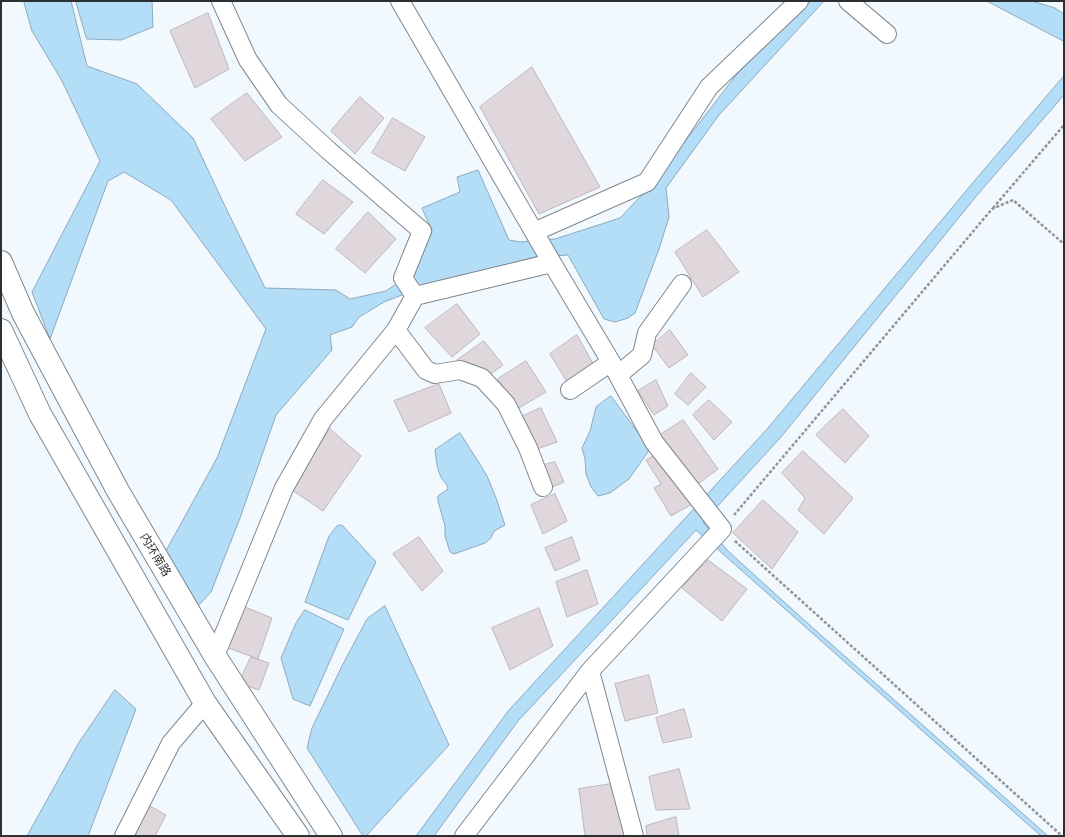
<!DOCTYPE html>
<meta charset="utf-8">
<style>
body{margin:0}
#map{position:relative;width:1065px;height:837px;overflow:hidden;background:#f1f8fe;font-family:"Work Sans",sans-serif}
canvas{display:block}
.frame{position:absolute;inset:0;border:2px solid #2d3032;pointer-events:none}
</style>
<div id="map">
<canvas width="1065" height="837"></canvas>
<div class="frame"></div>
</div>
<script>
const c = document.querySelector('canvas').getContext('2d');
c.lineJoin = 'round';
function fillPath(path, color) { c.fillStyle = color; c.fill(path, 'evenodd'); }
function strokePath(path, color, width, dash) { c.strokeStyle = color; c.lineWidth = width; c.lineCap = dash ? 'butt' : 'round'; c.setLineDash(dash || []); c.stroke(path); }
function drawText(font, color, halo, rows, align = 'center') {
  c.font = font + ' "Work Sans","Noto Sans SC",sans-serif'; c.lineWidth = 3; c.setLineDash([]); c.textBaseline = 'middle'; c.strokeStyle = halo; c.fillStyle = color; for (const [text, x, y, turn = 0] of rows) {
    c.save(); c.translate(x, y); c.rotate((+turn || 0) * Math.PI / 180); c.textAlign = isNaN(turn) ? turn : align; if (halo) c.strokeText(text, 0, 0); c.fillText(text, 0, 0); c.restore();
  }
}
const water = new Path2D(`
 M24,1H71L87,66L137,84L193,138L223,202L265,288L336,290L350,299L386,291L413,272L421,257L432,231L422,208L460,192L457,177L478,170L509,240L520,242L555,239L620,218L652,184L737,74L811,1H824L719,115L666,188L669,217L659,249L635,313L628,318L615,322L604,319L568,255L535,257L425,286L384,302L359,317L352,327L330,335L332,350L276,415L240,518L211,592L197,607L162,558L217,458L266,329L171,200L124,172L108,181L50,339L32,292L100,161L62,81L32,31Z
 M76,1H152L153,27L121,40L87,39Z
 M987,1H1032L1055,8L1064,14V41Z
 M1064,76V95L978,194L781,437L703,522L728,551L804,620L1048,836H1041L696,530L518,721L434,836H416L509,710L768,428L976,179Z
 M611,396L650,449L629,479L610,493L598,496L591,487L586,474L585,459L582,448L590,431L596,407Z
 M460,433L481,466L487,476L496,498L505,525L494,531L491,538L485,543L454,554L450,552L445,536V526L438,501V496L448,489C447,483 443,482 441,477C437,470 436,458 435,450Z
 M342,525L376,562L348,620L305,602L329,536L337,526Z
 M385,606L449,745L366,836H363L307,748L312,728L343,664L367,619Z
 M305,610L344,629L310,706L293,699L281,658L296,623Z
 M115,690L136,709L88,836H27L78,744Z`);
fillPath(water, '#b4ddf8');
strokePath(water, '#8ca9bd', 1);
const building = new Path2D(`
 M208,13L229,69L195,88L170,31Z
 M532,67L600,187L539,214L480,107Z
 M247,93L282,137L245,161L211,119Z
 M360,97L384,118L355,154L331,131Z
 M393,118L425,137L405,171L372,153Z
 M323,180L353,202L324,234L296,214Z
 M368,212L396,239L365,273L336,249Z
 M707,230L739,272L703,297L675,252Z
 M457,304L480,334L452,357L425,328Z
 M670,330L688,355L669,368L652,345Z
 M577,335L596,369L570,387L550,354Z
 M484,341L503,365L485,378L456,361Z
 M526,361L546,392L517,409L498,379Z
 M691,373L706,387L688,405L675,394Z
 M656,380L668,406L654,415L638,391Z
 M439,384L451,413L409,432L394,401Z
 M709,400L732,422L714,440L693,415Z
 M541,408L557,442L531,451L516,419Z
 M843,409L869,436L845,463L816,435Z
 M683,420L718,469L694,487L660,435Z
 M330,429L361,456L323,511L292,490Z
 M803,451L853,498L824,534L798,510L805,498L782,473Z
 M658,454L694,503L671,516L654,488L661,484L646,460Z
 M555,462L564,482L546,490L537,467Z
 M555,494L567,521L543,534L531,505Z
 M763,500L798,532L772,569L733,533Z
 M419,537L443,571L422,591L393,554Z
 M572,537L580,560L555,571L545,548Z
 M708,560L747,589L722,621L682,588Z
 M587,570L598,604L567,617L556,582Z
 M240,605L272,618L258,659L223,646Z
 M539,608L553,646L510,670L492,628Z
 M251,657L269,663L259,690L239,683Z
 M649,675L658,713L625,721L615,684Z
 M684,709L692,737L663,743L656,718Z
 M679,769L690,809L656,810L649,777Z
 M611,784L626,836H585L579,789Z
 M150,806L166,815L155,836H134Z
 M676,817L679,836H647L646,826Z`);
fillPath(building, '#dfd7dc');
strokePath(building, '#beb6bb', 1);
const street = new Path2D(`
 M221,1L248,60L279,105L328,150L422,231L403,278L415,296
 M400,1L552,263
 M848,1L887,34
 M534,232L647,182L709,87L799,1
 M396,330L426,370L435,374L460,370L482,378L506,404L528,448L543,487
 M618,375L642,355L647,333L682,284
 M570,390L611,362
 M215,656L284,488L323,419L396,330L415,296L552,263L611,362L654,442L722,529L590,671L464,836
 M590,671L634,836
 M124,836L171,743L205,703`);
const secondary = new Path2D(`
 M1,262L23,313L118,491L215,656L331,836
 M1,330L40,414L205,703L298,836`);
strokePath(street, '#81878d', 20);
strokePath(secondary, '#81878d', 24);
strokePath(new Path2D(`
 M993,208L1064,125
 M734,515L992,209L1013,200L1064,244
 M735,541L1062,836`), '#8f9498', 2.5, [3, 2]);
strokePath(street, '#fff', 18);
strokePath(secondary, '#fff', 22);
drawText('12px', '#2d3032', '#fff', [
 ["内环南路",155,555,59]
]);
</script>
